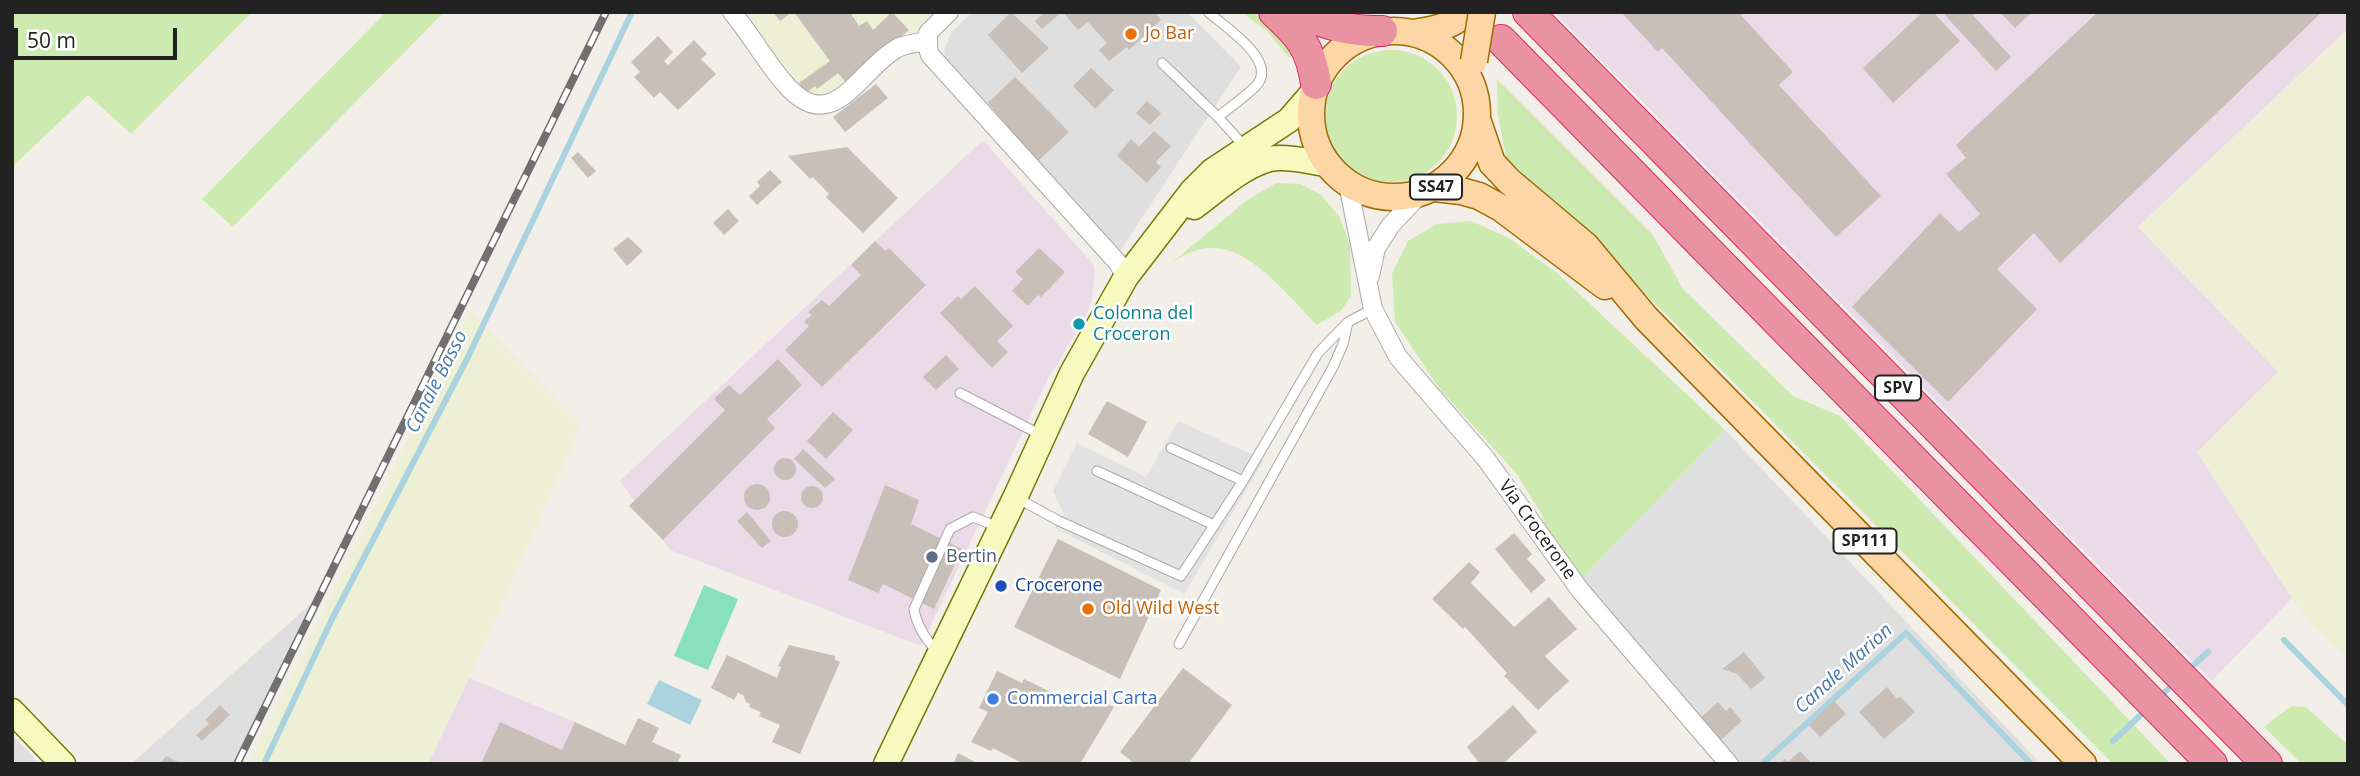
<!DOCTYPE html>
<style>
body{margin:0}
#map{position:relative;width:2360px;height:776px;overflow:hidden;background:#f2efe9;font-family:"Open Sans",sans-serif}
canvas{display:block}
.frame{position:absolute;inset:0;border:14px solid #222;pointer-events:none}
.scale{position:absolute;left:14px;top:28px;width:163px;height:32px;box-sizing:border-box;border:4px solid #222;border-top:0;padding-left:9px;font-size:21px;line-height:24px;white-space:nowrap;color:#222;-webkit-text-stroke:5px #fff;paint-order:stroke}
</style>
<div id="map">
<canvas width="2360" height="776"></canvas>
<div class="frame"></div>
<div class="scale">50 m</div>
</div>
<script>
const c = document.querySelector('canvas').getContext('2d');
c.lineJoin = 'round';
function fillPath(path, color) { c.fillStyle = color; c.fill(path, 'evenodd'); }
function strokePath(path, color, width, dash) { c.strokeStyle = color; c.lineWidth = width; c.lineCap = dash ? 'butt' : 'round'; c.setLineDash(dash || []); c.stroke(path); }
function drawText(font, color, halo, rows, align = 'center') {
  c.font = font + ' "Open Sans",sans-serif'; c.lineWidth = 5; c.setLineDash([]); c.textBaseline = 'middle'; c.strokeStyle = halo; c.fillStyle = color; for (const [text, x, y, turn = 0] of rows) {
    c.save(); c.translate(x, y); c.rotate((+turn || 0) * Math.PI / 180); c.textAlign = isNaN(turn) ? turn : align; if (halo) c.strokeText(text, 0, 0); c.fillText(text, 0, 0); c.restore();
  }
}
fillPath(new Path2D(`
 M972,12H1187L1241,67L1120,251L1114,254L988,103L944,61L945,47L952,32Z
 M1725,430L2041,764H1732L1578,582Z
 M314,601L235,764H131Z
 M12,734L39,764H12Z`), '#e0dfdf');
fillPath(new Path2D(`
 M1554,12H2348V29L2138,227L2279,372L2197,452L2292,598L2212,681Z
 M983,140L1093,264L1095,272L1092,298L1086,316L1047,381L921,646L670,550L620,481Z
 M469,678L575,722L666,764H428Z`), '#ebdbe8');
fillPath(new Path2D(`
 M730,12H939L908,41L847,84L845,82L829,91L805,99Z
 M2348,29V660L2308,622L2197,452L2278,372L2138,227Z
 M470,311L581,425L475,666L428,764H249Z`), '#eef0d5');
fillPath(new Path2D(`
 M12,12H252L131,134L88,95L12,167Z
 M386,12H444L233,227L202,199Z
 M1241,12H1253L1286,42L1293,56L1288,57L1267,31Z
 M1325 116a66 66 0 1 1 132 0a66 66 0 1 1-132 0Z
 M1497,79L1653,235L1683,289L1793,396L1840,416L2171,764H2113L1603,251L1506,157L1498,115Z
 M1276,183L1300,184L1321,195L1339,216L1350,245L1351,296L1341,311L1317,325C1291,299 1250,245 1210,248C1195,248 1182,256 1170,264L1246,201Z
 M1471,221L1509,238L1557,273L1725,430L1578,582L1552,546L1542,515L1516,473L1439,388L1395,322L1392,273L1408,241L1437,224Z
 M2291,706L2306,707L2348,745V764H2302L2264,727Z`), '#cdebb0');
fillPath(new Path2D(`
 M704,585L738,599L708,670L674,656Z`), '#88e0be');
fillPath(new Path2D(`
 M1178,421L1264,460L1184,594L1055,528L1064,514L1053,491L1077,443L1146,477Z`), '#e2e2e2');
fillPath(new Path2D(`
 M659,680L702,700L690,725L647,704Z`), '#aad3df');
strokePath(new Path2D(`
 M2284,640L2348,705
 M2186,672L2208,652
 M2158,699L2175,682
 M2113,741L2147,709
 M264,764L332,619L467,359L632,12
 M1762,764L1906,633L2031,764`), '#aad3df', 6);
fillPath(new Path2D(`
 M773,12H792L780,21Z
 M794,12H850L859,26L867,21L873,30L892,12L909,30L847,84L838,73L817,89L815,86L806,93L799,83L830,61Z
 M1011,12L1049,48L1022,73L988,35Z
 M1045,12H1062L1042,29L1035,21Z
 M1063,12H1154L1161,20L1129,50L1127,47L1109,61L1099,50L1107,43L1088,22L1078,30Z
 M1621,12H1738L1793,72L1779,85L1881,196L1836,237L1662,48L1658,52Z
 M1923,12H1933L1960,41L1893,103L1863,68Z
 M1948,12H1970L2011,57L1996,71L1945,15Z
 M2000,12H2032L2015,28Z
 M2098,12H2322L2060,263L2034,233L1997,269L2037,309L1948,402L1852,307L1940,213L1959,232L1980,214L1946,174L1966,158L1956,145Z
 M658,36L673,52L664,61L668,65L694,40L707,54L701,59L716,74L678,110L660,92L654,98L634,77L640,72L631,62Z
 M1091,68L1114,90L1095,109L1073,86Z
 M1015,77L1069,132L1037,162L988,103Z
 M876,84L888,98L845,132L833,117Z
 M1147,101L1161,113L1150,125L1136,113Z
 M1154,131L1171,146L1156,162L1161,167L1147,183L1117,156L1131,139L1139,147Z
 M847,147L898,198L863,233L826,197L829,194L813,177L810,179L788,156Z
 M578,152L596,171L588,178L571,158Z
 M770,170L782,182L757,205L749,196L760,186L757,182Z
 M728,209L739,221L724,235L713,223Z
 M628,237L643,251L627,266L613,249Z
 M875,241L885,251L889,248L926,285L822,387L785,350L809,326L804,322L812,315L808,312L822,300L829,306L861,275L851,265Z
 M1039,248L1065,272L1041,297L1038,295L1028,306L1012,291L1023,279L1015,272Z
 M975,286L1013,326L997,341L1008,352L992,368L940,313L958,296L961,299Z
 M946,355L959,369L936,390L923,377Z
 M778,359L802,385L767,419L775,428L663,540L629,506L725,410L714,399L729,385L740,395Z
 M1107,401L1147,422L1128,457L1088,434Z
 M833,412L853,430L826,459L807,441Z
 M803,449L835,479L825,488L794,459Z
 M774 469a11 11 0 1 1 22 0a11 11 0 1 1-22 0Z
 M744 497a13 13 0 1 1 26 0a13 13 0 1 1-26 0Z
 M885,485L919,500L911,524L962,549L934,609L883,584L878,593L848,580Z
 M801 497a11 11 0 1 1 22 0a11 11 0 1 1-22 0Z
 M772 524a13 13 0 1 1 26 0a13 13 0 1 1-26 0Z
 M747,512L771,541L762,548L737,521Z
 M1514,533L1532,554L1527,559L1546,580L1531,593L1495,549Z
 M1058,539L1161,590L1120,679L1014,627Z
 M1469,562L1480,572L1471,583L1514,627L1549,597L1577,629L1545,656L1569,681L1538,710L1504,676L1507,673L1465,627L1463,629L1432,599Z
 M789,645L835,656V660L840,662L800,754L772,742L780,725L759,716L761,712L749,707L750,704L746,702L743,695L738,693L734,700L711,688L727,655L777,678L781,667L778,666Z
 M1744,652L1765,678L1751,689L1737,674L1722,669Z
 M1183,668L1232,705L1188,764H1135L1120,752Z
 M997,671L1022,683L1024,679L1084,708L1091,696L1114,707L1080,764H1024L993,748L991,751L971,742L988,712L979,708Z
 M1887,687L1897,699L1900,696L1915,712L1884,739L1859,712Z
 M1834,701L1846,714L1820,737L1809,725Z
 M1718,702L1726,711L1730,707L1742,721L1715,745L1695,723Z
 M220,705L230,715L202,741L196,735L209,724L205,720Z
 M1513,705L1537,732L1503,764H1480L1467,747Z
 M638,718L659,728L652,742L681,755L677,764H481L500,722L562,750L575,722L625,745Z
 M1800,751L1812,764H1780L1785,759L1788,762Z
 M958,753L979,764H953Z
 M166,756L182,764H160Z`), '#c7bfb8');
const lane = new Path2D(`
 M1208,12C1225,27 1279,61 1256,86C1245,97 1230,107 1218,117
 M1162,63L1218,117L1245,147
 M960,393L1041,435
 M1097,471L1214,525
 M1243,481L1318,353L1348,322L1373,309
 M1017,498L1059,521L1181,576L1243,481L1171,448
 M1179,644L1333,367L1343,344L1348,322
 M938,653C926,639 917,627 914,609L950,529L973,517L998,527`);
const street = new Path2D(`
 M732,12C752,36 767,64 787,86C833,137 859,70 896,49C904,44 918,43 927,41
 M949,12L928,33V48L930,55L1118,263L1126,277
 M1348,184L1373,309L1398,357L1486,459L1580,590L1729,764
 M1370,276L1376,248L1391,225L1419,195`);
const secondary = new Path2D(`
 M1194,207C1216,191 1250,159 1278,158C1293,157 1311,162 1327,164
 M12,711L63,764
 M886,764L1015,498L1072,373L1126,277L1192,191L1212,171L1289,120L1314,91`);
const primary = new Path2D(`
 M1311 114a83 83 0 1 1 166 0a83 83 0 1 1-166 0Z
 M1413,33C1433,30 1452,27 1466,12
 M1478,122L1492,163L1509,181L1586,246L1646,318L2083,764
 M1434,188L1461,191L1479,196L1501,208L1605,286`);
const highway = new Path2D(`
 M1274,12C1300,36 1311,48 1316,84
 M1299,12C1326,25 1352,32 1382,31
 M1528,12L2267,764
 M1501,40L2212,764`);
strokePath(lane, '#a9a9a9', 11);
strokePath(street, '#a9a9a9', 20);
strokePath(secondary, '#707d05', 27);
strokePath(primary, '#a06b00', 29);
strokePath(highway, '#dc2a67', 32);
strokePath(lane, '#fff', 9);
strokePath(street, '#fff', 18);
strokePath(secondary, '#f7fabf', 24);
strokePath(primary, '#fcd6a4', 26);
strokePath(highway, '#e892a2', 30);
const rail = new Path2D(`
 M237,764L606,12`);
strokePath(rail, '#707070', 8);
strokePath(rail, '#fff', 5, [16]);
const primaryBridge = new Path2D(`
 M1474,61L1482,12`);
strokePath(primaryBridge, '#a06b00', 29, []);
strokePath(primaryBridge, '#fcd6a4', 26);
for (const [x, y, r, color] of [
 [1131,34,7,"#e8710a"],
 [1079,324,7,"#0f9aa8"],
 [932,557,7,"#5c6f8a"],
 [1001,586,7,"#1a4fb4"],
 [1088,609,7,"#e8710a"],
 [993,699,7,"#3f7fe0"]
]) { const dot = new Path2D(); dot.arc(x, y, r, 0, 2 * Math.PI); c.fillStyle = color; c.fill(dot); strokePath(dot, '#fff', 2.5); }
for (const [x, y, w] of [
 [1436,187,52],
 [1898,388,46],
 [1865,541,63]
]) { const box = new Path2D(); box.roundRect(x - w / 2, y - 12.5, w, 25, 5); c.fillStyle = '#fff'; c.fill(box); strokePath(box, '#222', 2); }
drawText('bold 16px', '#222', null, [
 ["SS47",1436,187],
 ["SPV",1898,388],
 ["SP111",1865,541]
]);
drawText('18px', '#c56008', '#fff', [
 ["Jo Bar",1145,34],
 ["Old Wild West",1102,609]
], 'left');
drawText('18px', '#0d838f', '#fff', [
 ["Colonna del",1093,314],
 ["Croceron",1093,335]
], 'left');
drawText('18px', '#222', '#fff', [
 ["Via Crocerone",1537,530,54]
]);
drawText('18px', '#4e5e75', '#fff', [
 ["Bertin",946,557]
], 'left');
drawText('18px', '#164399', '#fff', [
 ["Crocerone",1015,586]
], 'left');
drawText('18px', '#366cbe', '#fff', [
 ["Commercial Carta",1007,699]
], 'left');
drawText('italic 19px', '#4a7aab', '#fff', [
 ["Canale Basso",437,382,-63],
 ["Canale Marion",1844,669,-42]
]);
</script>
